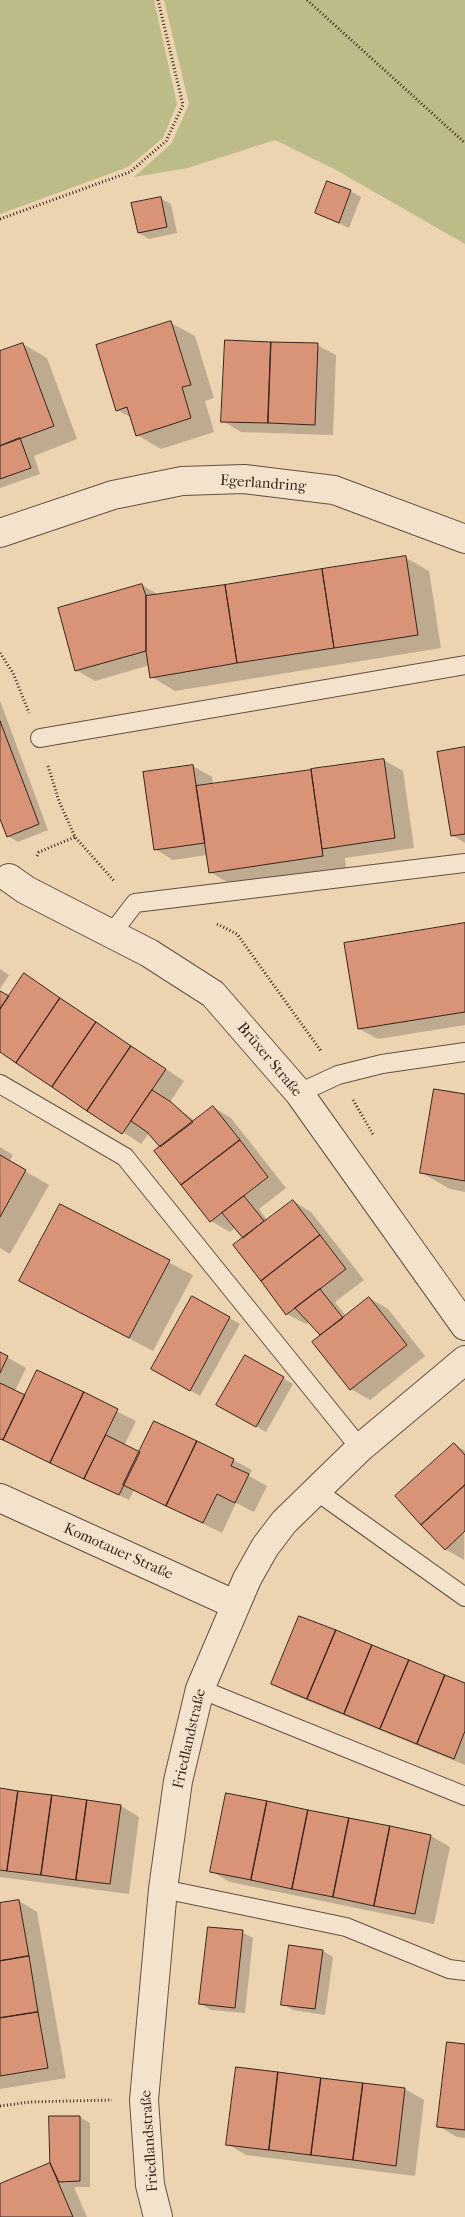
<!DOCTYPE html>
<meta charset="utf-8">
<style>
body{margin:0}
canvas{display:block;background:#edd4b1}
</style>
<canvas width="465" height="2217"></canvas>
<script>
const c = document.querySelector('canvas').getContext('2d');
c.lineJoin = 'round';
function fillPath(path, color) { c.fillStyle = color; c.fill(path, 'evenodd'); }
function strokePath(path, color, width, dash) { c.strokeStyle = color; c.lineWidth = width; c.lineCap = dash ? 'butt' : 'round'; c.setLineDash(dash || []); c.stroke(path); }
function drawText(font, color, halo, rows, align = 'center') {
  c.font = font + ' "IM FELL French Canon",serif'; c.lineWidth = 4; c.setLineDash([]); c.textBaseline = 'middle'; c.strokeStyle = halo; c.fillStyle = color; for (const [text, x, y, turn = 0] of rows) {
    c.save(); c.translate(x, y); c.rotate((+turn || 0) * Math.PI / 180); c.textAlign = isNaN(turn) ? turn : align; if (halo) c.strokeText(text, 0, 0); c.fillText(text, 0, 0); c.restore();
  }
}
fillPath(new Path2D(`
 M0,0H154L177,104L163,138L128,167L0,214Z
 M164,0H465V244L336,170L275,140L188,168L134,177L171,144L189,104Z`), '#bdbb88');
fillPath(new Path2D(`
 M350,191L361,197L349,228L317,213Z
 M160,198L171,204L177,233L149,239L139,233Z
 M171,323L195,336L214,398L205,401L214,432L161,449L137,435L132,418L117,410Z
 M23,344L47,358L77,439L34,456L40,474L0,488V353Z
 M317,345L336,355L333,435L241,432L223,421Z
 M406,558L429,571L441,648L175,691L152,677L150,665L95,681L76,670L142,585L159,595Z
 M0,701L48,830L18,842L8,836L0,815Z
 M465,748V843L452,835Z
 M384,760L403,771L414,848L345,858L346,870L234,886L210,872L207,855L173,860L155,849L193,766L212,777L213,785L313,773Z
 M465,925V1025L378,1039L359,1029Z
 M0,969L9,975L0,989Z
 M25,975L184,1081L170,1102L195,1121L213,1107L231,1118L286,1188L259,1209L267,1220L293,1201L311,1212L364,1280L335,1302L346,1316L369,1298L388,1309L425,1356L370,1400L351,1389L322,1335L309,1322L306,1324L287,1314L245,1238L236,1227L230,1232L211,1221L161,1147L149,1133L141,1144L0,1050V992L9,998Z
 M465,1096V1192L450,1189L422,1173Z
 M0,1147L13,1155L9,1162L49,1185L10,1254L0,1248Z
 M61,1206L193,1275L153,1351L21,1281Z
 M192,1297L240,1324L200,1396L152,1369Z
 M0,1353L26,1368L15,1391L25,1397L37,1372L136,1421L124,1446L140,1453L233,1460L252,1470L249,1476L267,1486L254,1512L236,1503L222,1533L134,1490L129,1500L0,1439Z
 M245,1357L293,1384L266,1432L218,1405Z
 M454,1444L465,1451L464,1560L445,1549Z
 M272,1684L465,1685V1765L291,1694Z
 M0,1790L121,1806L139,1817L129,1894L0,1877Z
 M227,1794L431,1836L450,1847L434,1924L230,1882L211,1871Z
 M19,1901L37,1912L66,2078L0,2089V1904Z
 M242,1932L253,1938L245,2013L211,2010L201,2004Z
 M323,1951L333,1957L325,2015L293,2010L283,2004Z
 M465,2045V2138L457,2137L438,2126Z
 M237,2069L405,2089L424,2100L415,2176L246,2155L227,2144Z
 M80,2117L90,2123V2187H74L87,2217H0V2185L52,2163Z`), '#0003');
const building = new Path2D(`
 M327,181L351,190L339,223L315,213Z
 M161,197L167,227L138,233L131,203Z
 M171,321L191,385L182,387L191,418L136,436L127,407L116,411L96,345Z
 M225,340L271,342L268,423L221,422Z
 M271,342L318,343L315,425L268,423Z
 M23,343L54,426L0,446V351Z
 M20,438L31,468L0,479V446Z
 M406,556L418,635L334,648L322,569Z
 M322,569L334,648L237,663L225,585Z
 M142,584L146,596V651L75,671L58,608Z
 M225,585L237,663L150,678L146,651V596Z
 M0,721L39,824L7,837L0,819Z
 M465,747V834L451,836L437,752Z
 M384,759L395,838L322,849L311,769Z
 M193,765L205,843L154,850L143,772Z
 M311,770L323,856L209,873L196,786Z
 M465,923V1012L358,1029L344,943Z
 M24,973L60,998L16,1063L0,1052V1009Z
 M0,991L9,996L0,1009Z
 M60,998L96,1022L52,1087L16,1063Z
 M96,1022L131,1046L87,1111L52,1087Z
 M131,1046L166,1069L122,1134L87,1111Z
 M434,1089L465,1094V1181L420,1173Z
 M152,1090L171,1102L193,1122L160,1147L147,1132L131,1121Z
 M213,1106L240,1140L181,1185L154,1151Z
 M240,1140L268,1177L210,1222L181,1185Z
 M0,1155L26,1170L0,1217Z
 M244,1196L264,1221L243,1238L222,1213Z
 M293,1200L320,1235L261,1281L233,1245Z
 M60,1204L170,1260L129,1338L19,1281Z
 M320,1235L346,1269L286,1315L261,1281Z
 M320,1289L343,1318L320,1335L295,1308Z
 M192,1296L230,1317L190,1391L151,1369Z
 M369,1297L407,1345L350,1390L312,1342Z
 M0,1352L8,1356L0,1373Z
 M245,1355L284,1377L256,1427L216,1405Z
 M37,1370L84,1392L50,1463L3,1440Z
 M0,1383L25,1395L3,1440L0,1439Z
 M84,1392L118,1409L84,1479L50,1463Z
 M154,1421L197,1441L166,1506L123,1485Z
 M106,1435L140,1452L119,1495L84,1479Z
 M197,1441L234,1459L231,1466L249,1474L235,1503L217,1494L203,1523L166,1506Z
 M454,1443L465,1455V1485L421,1525L395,1496Z
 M465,1485V1531L445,1550L421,1525Z
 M299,1616L336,1630L307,1699L271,1684Z
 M336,1630L372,1645L344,1714L307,1699Z
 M372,1645L409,1660L380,1729L344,1714Z
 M409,1660L445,1675L417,1744L380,1729Z
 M445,1675L465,1683V1731L454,1759L417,1744Z
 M0,1788L18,1791L7,1871L0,1870Z
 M18,1791L52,1795L41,1875L7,1871Z
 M226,1793L267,1801L251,1880L210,1872Z
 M52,1795L87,1800L76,1880L41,1875Z
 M87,1800L121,1805L110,1884L76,1880Z
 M267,1801L308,1810L292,1889L251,1880Z
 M308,1810L349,1818L333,1897L292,1889Z
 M349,1818L390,1826L374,1906L333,1897Z
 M390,1826L431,1835L415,1914L374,1906Z
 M19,1900L29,1956L0,1961V1903Z
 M208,1927L243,1930L235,2008L199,2004Z
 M289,1945L323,1950L315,2009L281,2005Z
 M29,1956L38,2012L0,2018V1961Z
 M38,2012L48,2068L0,2076V2018Z
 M447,2042L465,2044V2130L437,2127Z
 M236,2067L278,2072L269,2150L226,2145Z
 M278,2072L321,2078L311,2155L269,2150Z
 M321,2078L363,2083L353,2160L311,2155Z
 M363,2083L405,2088L396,2166L353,2160Z
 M49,2116H80V2181L59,2182L50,2163Z
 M50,2163L73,2217H0V2184Z`);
fillPath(building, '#d99477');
strokePath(building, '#37241d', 1);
const service = new Path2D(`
 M40,738L465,665
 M112,933L135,903L465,863
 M0,1084L125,1157L360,1448
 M299,1093L338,1075L382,1064L465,1052
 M315,1490L465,1597
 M200,1689L465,1796
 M163,1889L346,1927L449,1969L465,1971`);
const minor = new Path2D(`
 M0,533L113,495L182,481L244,479L334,490L465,539
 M9,878L26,890L149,953L213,994L299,1093L465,1326
 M0,1498L236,1605
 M158,2217L150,2185L144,2100L163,1889L178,1781L200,1689L247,1579L265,1547L284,1522L360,1448L465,1360`);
strokePath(service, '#645042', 20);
strokePath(minor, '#645042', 30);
strokePath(new Path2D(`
 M307,0L465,143
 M0,219L130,172L166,141L183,105L158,0
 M0,653L13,673L29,713
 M48,766L59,801L75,837L115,882
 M37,856L39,852L75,837
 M217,924L237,934L321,1051
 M353,1100L374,1136
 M0,2106L30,2102L112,2100`), '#37241d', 3, [1, 2.5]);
strokePath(service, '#f3e3cc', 18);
strokePath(minor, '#f3e3cc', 28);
drawText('15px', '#37241d', '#f3e3cc', [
 ["Egerlandring",263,484,4],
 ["Brüxer Straße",269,1060,50],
 ["Komotauer Straße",118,1552,24],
 ["Friedlandstraße",190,1739,-77],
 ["Friedlandstraße",150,2141,-94]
]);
</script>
